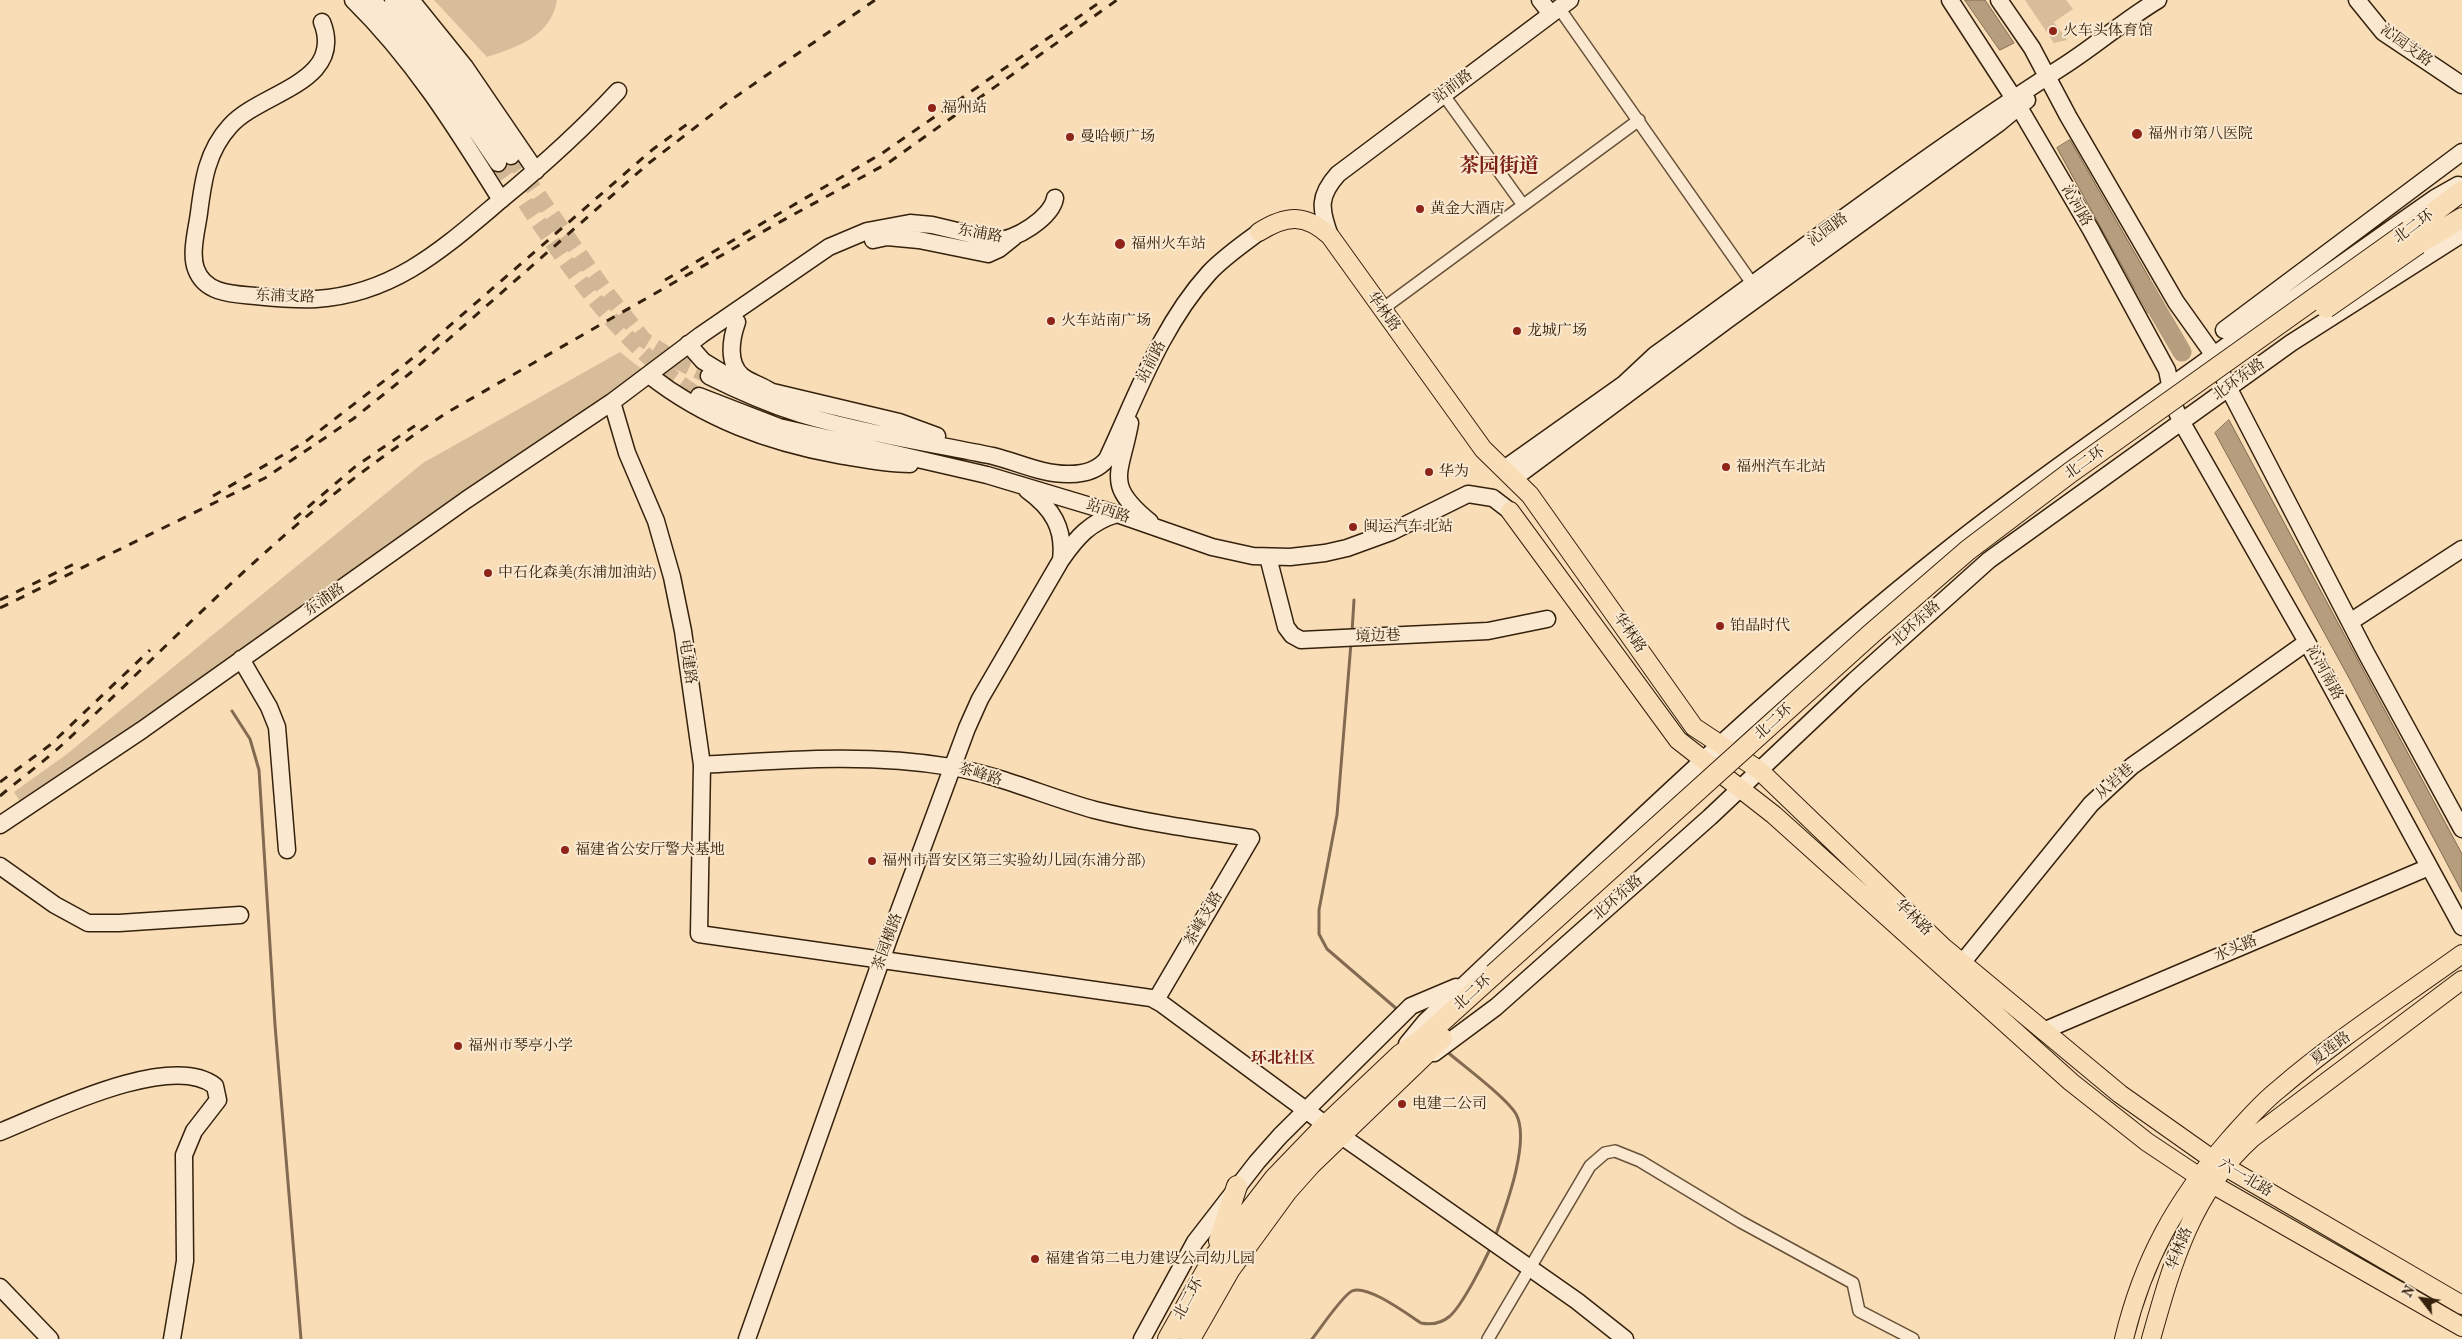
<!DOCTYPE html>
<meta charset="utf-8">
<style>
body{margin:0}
#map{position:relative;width:2462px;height:1339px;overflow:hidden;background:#f8ddb7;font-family:"IM FELL French Canon",serif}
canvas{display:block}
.north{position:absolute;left:2397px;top:1274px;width:50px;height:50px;-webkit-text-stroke:4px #fae9d0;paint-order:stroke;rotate:300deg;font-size:14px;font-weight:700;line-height:20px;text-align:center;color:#35210c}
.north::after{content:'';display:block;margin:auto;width:18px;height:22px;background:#35210c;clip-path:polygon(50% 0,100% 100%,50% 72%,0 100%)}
</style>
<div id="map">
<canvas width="2462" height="1339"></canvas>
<div class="north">N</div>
</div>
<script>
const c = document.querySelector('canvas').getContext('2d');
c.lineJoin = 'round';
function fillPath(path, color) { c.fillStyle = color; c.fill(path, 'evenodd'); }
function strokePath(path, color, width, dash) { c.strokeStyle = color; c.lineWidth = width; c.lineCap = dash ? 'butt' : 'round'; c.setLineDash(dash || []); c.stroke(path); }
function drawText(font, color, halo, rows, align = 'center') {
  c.font = font + ' "IM FELL French Canon","Noto Serif SC",serif'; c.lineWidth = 4; c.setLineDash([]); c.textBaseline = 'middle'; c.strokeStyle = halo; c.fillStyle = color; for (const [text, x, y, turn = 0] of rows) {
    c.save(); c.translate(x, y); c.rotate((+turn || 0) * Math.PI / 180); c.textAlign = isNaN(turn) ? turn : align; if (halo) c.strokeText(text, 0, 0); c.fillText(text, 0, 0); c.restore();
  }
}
fillPath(new Path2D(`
 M434,0H557C551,36 518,47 487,57Z
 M2025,0H2066L2073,9L2054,22L2067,40L2054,43Z
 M620,352L644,371L468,489L23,806L14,792L67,754L423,463Z`), '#d7bd9a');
const water = new Path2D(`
 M1965,0H1985L2014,43L2000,50Z
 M2070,140L2163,302L2148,313L2057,148Z
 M2229,420L2462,854V892L2349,678L2215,433Z`);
fillPath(water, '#b69d7d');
strokePath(water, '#826b50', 1);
strokePath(new Path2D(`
 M1352,632L1354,600
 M1351,643L1337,815L1319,910V934L1327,949L1398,1010
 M232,711L250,739L259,770L275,1025L301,1339
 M1445,1050C1461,1064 1507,1098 1516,1114C1531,1141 1505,1209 1495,1237
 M1312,1339C1320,1329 1342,1296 1352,1291C1367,1284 1407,1314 1421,1323C1431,1325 1442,1323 1450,1316C1463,1304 1483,1264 1491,1247`), '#826b50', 3);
strokePath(new Path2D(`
 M2144,287L2182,352`), '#b69d7d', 19);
strokePath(new Path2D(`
 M511,156L606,292L644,340L679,362L709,376
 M498,163C557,247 610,340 699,396`), '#d1b795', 16, [16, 8]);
const street = new Path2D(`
 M1559,8L1756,289
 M1443,94L1523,205
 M1381,310L1639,120
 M1488,1339L1590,1166L1605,1153L1615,1151L1640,1161L1741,1222L1853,1283L1859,1311L1913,1339`);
const secondary = new Path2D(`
 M353,0C414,60 456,128 501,200
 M372,0C421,49 459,105 498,163
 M393,0L442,57L511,156
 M411,0L465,67L536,171
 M1540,0L1551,14
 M1950,0L2013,97L2091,230L2167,370L2175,408L2181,421L2307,642L2462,927
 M1999,0L2032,48L2068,116L2176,302L2213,354L2228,387L2366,653L2462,829
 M2357,0L2383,32L2462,85
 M322,22C346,83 260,92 230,126C207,151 203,181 199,213C197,229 190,253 196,269C205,294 233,294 255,296C275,298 295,300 316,299C395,294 445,247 502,199C543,165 582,130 618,91
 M1330,236C1320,209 1318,196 1338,174L1570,0
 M873,240L887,237L919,240L988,254L999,249L1014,237
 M737,322C731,339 727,363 742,376C749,382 761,385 770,391
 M2224,330L2462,152
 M688,344L703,361L726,375
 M649,375C705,419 768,442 838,455C862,459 885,464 910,464
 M709,376C739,391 769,404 800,414C863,433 929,443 993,456C1018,462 1043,475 1070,474C1084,474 1098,470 1107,459C1137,395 1161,326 1209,273C1224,257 1242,245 1259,232
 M760,389L899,422L937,436
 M699,396L779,427L987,475L1117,514L1212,547L1253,556L1290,557L1325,553L1347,548L1391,532L1468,494L1493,498L1510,511
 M612,402L627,453L656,521L672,577L683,631L702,765L699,934L1151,998L1162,1004L1326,1125
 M1130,423C1121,474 1103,484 1150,522
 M1504,469L1624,384L1655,355C1789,259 1920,158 2059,69C2093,48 2123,21 2158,0
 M1513,479L1727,320L1999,123L2027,100
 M1027,490C1052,508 1065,528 1061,560
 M1268,557L1286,627L1292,635L1301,640L1488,631L1547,619
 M2350,622L2462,549
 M241,659L269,707L277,727L287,850
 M702,765C786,760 868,753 951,767C1000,775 1047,797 1095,810C1147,823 1199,830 1251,838L1156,1000
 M0,825L142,730L466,500L612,402L701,335L829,247L867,231L910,223L932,225L995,240C1014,242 1052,217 1055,198
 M0,866L55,905L88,923H119L240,915
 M1962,963L2091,804L2132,766L2307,642
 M2043,1031L2429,867
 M1407,1044L1425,1022C1595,862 1762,697 1946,551C2017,494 2093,442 2168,388C2257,324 2346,260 2435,198L2458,185
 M1434,1053L1496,1007L1710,817L1854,681L1989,560L2291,343L2462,234
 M0,1132C47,1113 171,1051 215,1086L218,1100L194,1131L184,1155L185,1261L172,1339
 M1340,1135L1577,1301L1625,1339
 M0,1287L50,1339
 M747,1339L889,938L967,728L980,699L1061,560C1077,537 1090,522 1117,514
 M1142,1339L1195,1242L1257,1162L1280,1136L1411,1006L1456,987`);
const primary = new Path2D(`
 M1259,232C1286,215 1305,213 1330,236L1483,449L1530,495L1694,727L1759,770L1943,947L2120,1094L2212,1159L2462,1305
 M1510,511L1678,740L1774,815L2071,1082L2147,1142L2198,1176L2462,1327
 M2124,1339C2143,1260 2176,1201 2229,1140C2245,1122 2260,1104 2279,1089C2336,1040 2401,998 2462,954
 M2151,1339C2172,1264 2192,1192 2252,1138L2462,980`);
const highway = new Path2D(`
 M2409,231L2462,191
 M2418,244L2462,218
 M1219,1241L1237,1186
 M1168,1339L1214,1257L1274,1179L1326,1125L1400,1055L1420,1041L1494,974
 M1190,1339L1230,1269L1287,1191L1311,1164L1442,1038`);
strokePath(street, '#665037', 14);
strokePath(secondary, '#35210c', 19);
strokePath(primary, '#35210c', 20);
strokePath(highway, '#35210c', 22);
strokePath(street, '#fae9d0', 11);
strokePath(secondary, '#fae9d0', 16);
strokePath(primary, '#f8ddb7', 18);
strokePath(highway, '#f8ddb7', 20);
strokePath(new Path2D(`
 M665,280L881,154L1103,0
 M213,496L305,442L402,367L652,150L690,122
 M294,519L356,466L419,423
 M0,600L74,564
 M0,608L265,478L353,419L409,374L649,163L728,102L875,0
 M0,782L50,745L150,650
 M0,796C20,779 42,763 62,745C155,659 243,565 343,487C377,460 412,436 448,412L778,223L888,163L1117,0`), '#35210c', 3, [9, 9]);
const highwayBridge = new Path2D(`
 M2326,308L2418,244
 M1494,974L1871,634L1968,550L2071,472L2409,231`);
strokePath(highwayBridge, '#35210c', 22, []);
strokePath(highwayBridge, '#f8ddb7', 20);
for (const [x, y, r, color] of [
 [2053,31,5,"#8f2418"],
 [932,108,5,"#8f2418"],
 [2137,134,6,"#8f2418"],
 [1070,137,5,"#8f2418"],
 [1420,209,5,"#8f2418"],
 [1120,244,6,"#8f2418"],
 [1051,321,5,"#8f2418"],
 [1517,331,5,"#8f2418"],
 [1726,467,5,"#8f2418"],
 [1429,472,5,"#8f2418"],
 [1353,527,5,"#8f2418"],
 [488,573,5,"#8f2418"],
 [1720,626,5,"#8f2418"],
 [565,850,5,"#8f2418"],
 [872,861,5,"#8f2418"],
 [458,1046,5,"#8f2418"],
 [1402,1104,5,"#8f2418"],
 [1035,1259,5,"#8f2418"]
]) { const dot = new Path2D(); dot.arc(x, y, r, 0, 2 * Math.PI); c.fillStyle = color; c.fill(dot); strokePath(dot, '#fae9d0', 2); }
drawText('15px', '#35210c', '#fae9d0', [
 ["火车头体育馆",2063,31],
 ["福州站",942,108],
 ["福州市第八医院",2148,134],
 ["曼哈顿广场",1080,137],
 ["黄金大酒店",1430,209],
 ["福州火车站",1131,244],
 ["火车站南广场",1061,321],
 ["龙城广场",1527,331],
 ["福州汽车北站",1736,467],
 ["华为",1439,472],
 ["闽运汽车北站",1363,527],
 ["中石化森美(东浦加油站)",498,573],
 ["铂晶时代",1730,626],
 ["福建省公安厅警犬基地",575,850],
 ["福州市晋安区第三实验幼儿园(东浦分部)",882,861],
 ["福州市琴亭小学",468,1046],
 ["电建二公司",1412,1104],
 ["福建省第二电力建设公司幼儿园",1045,1259]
], 'left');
drawText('15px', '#35210c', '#fae9d0', [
 ["沁园支路",2406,46,36],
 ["站前路",1453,87,-37],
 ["沁河路",2076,206,60],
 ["北二环",2414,227,-36],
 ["沁园路",1828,230,-36],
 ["东浦路",980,234,10],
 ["东浦支路",285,297,2],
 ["华林路",1383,312,54],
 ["站前路",1152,362,-63],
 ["北环东路",2239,380,-36],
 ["北二环",2085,463,-35],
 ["站西路",1108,512,18],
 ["东浦路",325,600,-35],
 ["北环东路",1916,624,-42],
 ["华林路",1629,633,55],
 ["境边巷",1378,637,-3],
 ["电建路",687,662,81],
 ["沁河南路",2324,673,61],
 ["北二环",1774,722,-42],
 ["茶峰路",980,775,16],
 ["从岩巷",2115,782,-42],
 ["北环东路",1618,898,-41],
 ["华林路",1913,918,44],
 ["茶峰支路",1204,919,-60],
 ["茶园横路",888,942,-70],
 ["水头路",2236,949,-23],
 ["北二环",1473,993,-42],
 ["夏莲路",2331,1049,-36],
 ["六一北路",2245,1178,31],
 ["华林路",2180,1249,-68],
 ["北二环",1189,1299,-61]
]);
drawText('bold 16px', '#7a1f14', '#fae9d0', [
 ["环北社区",1283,1059]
]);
drawText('bold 20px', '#7a1f14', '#fae9d0', [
 ["茶园街道",1499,167]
]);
</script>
